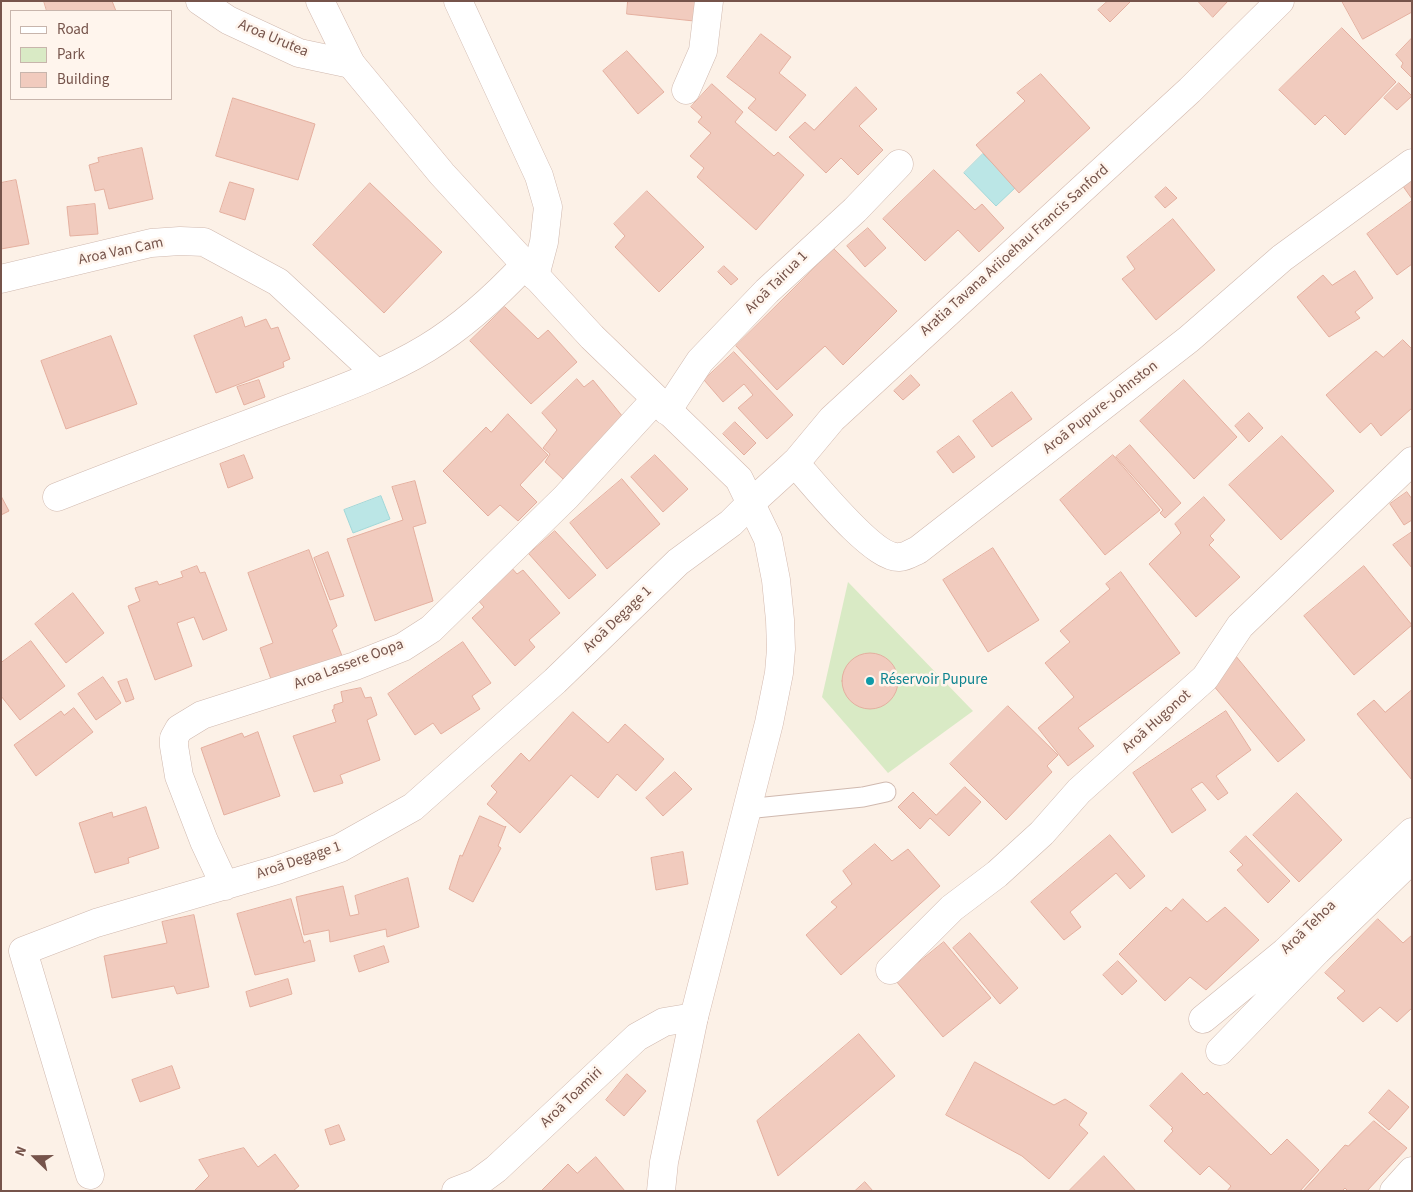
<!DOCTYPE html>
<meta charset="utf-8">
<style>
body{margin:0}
#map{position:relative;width:1413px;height:1192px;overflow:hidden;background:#fcf1e7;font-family:"Source Sans 3",sans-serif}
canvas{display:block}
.frame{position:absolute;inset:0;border:2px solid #76544b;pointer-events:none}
.legend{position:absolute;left:10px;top:10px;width:162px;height:90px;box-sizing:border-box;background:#fff5ed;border:1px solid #c8b5ac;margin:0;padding:6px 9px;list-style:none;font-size:15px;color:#76544b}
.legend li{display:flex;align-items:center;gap:10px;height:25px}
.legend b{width:25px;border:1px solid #c8b5ac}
.north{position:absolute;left:10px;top:1132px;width:50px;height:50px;-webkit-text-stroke:4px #fff5ed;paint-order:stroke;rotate:292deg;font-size:14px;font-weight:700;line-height:20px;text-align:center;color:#76544b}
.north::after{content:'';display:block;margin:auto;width:18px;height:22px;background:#76544b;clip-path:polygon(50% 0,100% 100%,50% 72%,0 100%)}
</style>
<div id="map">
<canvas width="1413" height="1192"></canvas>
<div class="frame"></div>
<ul class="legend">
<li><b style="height:6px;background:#fff"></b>Road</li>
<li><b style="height:14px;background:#d9eac5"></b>Park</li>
<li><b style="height:14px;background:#f1cbbe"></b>Building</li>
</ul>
<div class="north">N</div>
</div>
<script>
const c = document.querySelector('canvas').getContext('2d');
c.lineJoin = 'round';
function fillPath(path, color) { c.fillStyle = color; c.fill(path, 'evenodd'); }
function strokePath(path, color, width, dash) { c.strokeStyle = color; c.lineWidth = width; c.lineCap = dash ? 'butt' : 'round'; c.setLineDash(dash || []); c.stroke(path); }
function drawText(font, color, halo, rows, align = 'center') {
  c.font = font + ' "Source Sans 3",sans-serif'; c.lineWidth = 5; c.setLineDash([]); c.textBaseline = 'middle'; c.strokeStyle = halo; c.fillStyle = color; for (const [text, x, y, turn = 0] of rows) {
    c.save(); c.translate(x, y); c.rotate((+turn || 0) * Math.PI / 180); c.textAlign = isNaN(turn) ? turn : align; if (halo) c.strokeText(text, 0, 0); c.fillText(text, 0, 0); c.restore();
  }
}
fillPath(new Path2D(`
 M848,582L973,711L888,773L822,697Z`), '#d9eac5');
const water = new Path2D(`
 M983,154L1016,187L996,206L964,173Z
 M381,496L390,519L353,533L344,510Z`);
fillPath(water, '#bbe6e6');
strokePath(water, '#a1d7d8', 1);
const building = new Path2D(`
 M44,1H112L116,11H47Z
 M628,1H696L694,21L627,14Z
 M1108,1H1131L1110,22L1098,10Z
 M1198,1H1228L1213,17Z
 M1342,1H1412V12L1363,39Z
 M1342,28L1396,82L1345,135L1325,115L1315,125L1279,90Z
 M761,34L791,57L779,73L806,95L776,131L748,108L756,99L727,77Z
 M1412,38V78L1401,67L1403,63L1396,55Z
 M627,51L664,92L638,114L603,71Z
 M1041,74L1090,128L1019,193L976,145L1025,101L1017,93Z
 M1399,83L1412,96L1397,110L1384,98Z
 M712,84L743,112L735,122L774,156L778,152L804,175L756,230L697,177L704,168L690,156L711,133L698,122L702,117L691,107Z
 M856,87L877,109L859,126L883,150L858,175L841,158L826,173L789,137L805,122L814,130Z
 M233,98L315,124L298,180L216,156Z
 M142,148L153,199L109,209L104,189L95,191L89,165L99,162L98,158Z
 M934,170L975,210L982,204L1004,228L979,252L958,230L925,261L883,219Z
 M1412,173V199L1400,182Z
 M16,180L29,244L1,249V183Z
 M230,182L254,189L245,220L220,212Z
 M370,183L442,252L384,313L313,245Z
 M1166,187L1177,198L1165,208L1155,197Z
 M647,191L704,247L659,292L615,247L625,236L614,224Z
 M1412,201V264L1397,275L1367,234Z
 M95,204L98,234L70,236L67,207Z
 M1173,219L1215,270L1156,320L1122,279L1135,269L1127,257Z
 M868,228L886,248L865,267L847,246Z
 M834,249L897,311L843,365L825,346L777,390L736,346Z
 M724,266L738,279L731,285L718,272Z
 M1355,271L1373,298L1355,312L1360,318L1329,337L1297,297L1323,275L1332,285Z
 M505,307L538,339L548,330L577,362L531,404L470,341Z
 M242,317L245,327L266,319L271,329L278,327L290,359L283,362L284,367L216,393L194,336Z
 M111,336L137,404L66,429L41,361Z
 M1403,340L1412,349V408L1381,436L1371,423L1360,433L1326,395L1376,351L1383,357Z
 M734,352L793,415L767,439L738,408L753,395L744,384L723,402L704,380Z
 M911,375L920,385L903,400L894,391Z
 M577,379L584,387L593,380L623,417L563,479L545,462L550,454L543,448L557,430L542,413Z
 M259,380L265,397L244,405L237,387Z
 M1184,380L1237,437L1194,479L1140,421Z
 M1012,392L1032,419L992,447L973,421Z
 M1249,413L1263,428L1249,442L1235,426Z
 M508,414L548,455L520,485L537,502L518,521L500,505L488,516L443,471L486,427L491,432Z
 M735,422L756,443L744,455L723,434Z
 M959,436L975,457L953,473L937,452Z
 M1282,436L1334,491L1281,540L1229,485Z
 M1130,445L1181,503L1165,518L1160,513L1163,510L1116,457Z
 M244,455L253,478L228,488L220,464Z
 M655,455L688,489L663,512L631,477Z
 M1113,455L1160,510L1105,555L1060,500Z
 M622,479L660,524L607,569L570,523Z
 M415,481L426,523L413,527L433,601L375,621L347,539L403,520L392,487Z
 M1407,492L1412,499V520L1404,525L1390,504Z
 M1,496L9,511L1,515Z
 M1204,497L1225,520L1210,536L1214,540L1209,545L1240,577L1196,617L1149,564L1181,533L1175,524Z
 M555,531L596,575L569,599L529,554Z
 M1412,532V568L1393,545Z
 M993,548L1039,620L988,652L943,580Z
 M309,550L337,626L332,630L342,656L272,682L260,648L273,643L248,573Z
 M328,552L344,596L330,600L314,558Z
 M197,566L200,573L205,572L227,630L203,640L194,617L177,623L192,666L155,680L128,606L140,601L135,588L157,581L159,585L183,577L181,572Z
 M510,566L517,574L523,570L560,613L529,640L535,647L515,666L472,618L484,607L476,598Z
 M1364,566L1412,625L1354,675L1304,616Z
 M1121,572L1180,653L1078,728L1094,746L1068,766L1038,728L1074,697L1045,663L1070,642L1060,631L1110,589L1106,584Z
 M73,593L104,633L66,663L35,624Z
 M31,641L65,686L20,720L1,696V663Z
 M463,642L491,683L472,696L480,709L441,734L433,723L415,735L388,694Z
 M842 681a28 28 0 1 1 56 0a28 28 0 1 1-56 0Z
 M1235,655L1305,740L1278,762L1207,678Z
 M103,677L121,703L96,720L78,694Z
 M127,679L134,699L126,702L118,682Z
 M361,688L365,698L371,697L377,715L367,720L380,760L340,775L343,783L314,792L293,736L336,722L332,710L334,709V705L343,702L341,692Z
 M1412,690V780L1357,714L1374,700L1385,712Z
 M1008,706L1058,755L1047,766L1052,772L1006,820L950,764Z
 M74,708L93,732L36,776L14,745L61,711L64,715Z
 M1226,711L1251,750L1216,776L1228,793L1218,800L1202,782L1191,789L1206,810L1172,833L1133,773Z
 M573,712L608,743L625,724L664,759L636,791L617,774L598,798L571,775L520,833L487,804L497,792L491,786L521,753L529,761Z
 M258,732L280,796L224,815L201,748L242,733L244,737Z
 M675,772L692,789L663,816L646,798Z
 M965,787L981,802L949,836L930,818L920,829L898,807L913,792L936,815Z
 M1297,793L1342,840L1299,882L1253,835Z
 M146,807L159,848L128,858L129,863L95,873L79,823L112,812L113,817Z
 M480,816L505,827L506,826L498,846L501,848L473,902L449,889L460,855L462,856Z
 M1110,835L1145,876L1130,889L1116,873L1070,912L1081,927L1064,940L1031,902Z
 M1246,836L1290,881L1268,903L1237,870L1243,865L1230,852Z
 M875,844L892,861L908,849L940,886L841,975L806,935L837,907L831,902L852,884L843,871Z
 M683,852L688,884L656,890L651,858Z
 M408,878L419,927L387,937L386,929L330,942L329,930L304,935L296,897L343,886L350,916L359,914L355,896Z
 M291,899L304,943L310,940L315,961L255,975L237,914Z
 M1183,899L1207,922L1225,907L1259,940L1206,990L1190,977L1165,1001L1119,954L1166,907L1171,911Z
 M194,915L209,987L177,994L174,986L112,998L104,956L167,943L162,922Z
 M1378,919L1403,943L1412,935V1008L1397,1022L1380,1007L1363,1022L1337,998L1345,991L1325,973Z
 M970,933L1018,988L1000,1004L953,948Z
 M944,942L991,998L943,1037L896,981Z
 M384,946L389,962L359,972L354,956Z
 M1118,961L1137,981L1122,995L1103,975Z
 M288,979L292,994L250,1007L246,992Z
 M859,1034L895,1076L778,1176L757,1121Z
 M975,1062L1054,1105L1065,1099L1087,1113L1079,1125L1088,1133L1049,1179L1022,1156L946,1115Z
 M172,1066L180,1088L140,1102L132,1080Z
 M1182,1073L1204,1095L1207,1092L1271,1155L1287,1139L1319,1170L1300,1191H1227L1231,1186L1209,1166L1200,1175L1164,1141L1173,1131L1171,1129L1173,1128L1150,1106Z
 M627,1074L646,1091L624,1116L606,1100Z
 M1389,1090L1409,1107L1389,1130L1369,1113Z
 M1374,1121L1407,1148L1367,1191H1348L1345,1188L1342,1191H1303L1345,1145L1348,1146Z
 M339,1125L345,1140L330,1145L325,1130Z
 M244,1148L258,1167L275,1154L299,1186L293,1191H194L209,1176L199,1160Z
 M1104,1156L1136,1191H1069Z
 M596,1157L625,1191H541L568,1164L577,1173Z
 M865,1182L873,1191H855Z`);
fillPath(building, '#f1cbbe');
strokePath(building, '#e4af9f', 1);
const lane = new Path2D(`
 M746,809L863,797L886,792`);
const street = new Path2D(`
 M200,1L228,20L299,53L351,64
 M458,1L539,176L548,207L544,242L535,276
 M686,90L703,51L709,1
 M1,279L151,243L180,241L204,242L278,282L376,373
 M667,411L700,361L767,291L855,210L899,164
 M795,463C813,483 874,560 900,557C906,557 913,552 918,550L1189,339L1282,258L1412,163
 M57,497C130,468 203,441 277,413C327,394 381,376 427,348C463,326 496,296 525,265
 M225,886L204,841L179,776L174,746V738L179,729L202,715L355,666L403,647L431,629L566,497L655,400
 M890,970L952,908L997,874L1042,833L1079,791L1205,678L1240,626L1412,461
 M1203,1019L1285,952L1412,832
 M1220,1051L1317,951L1412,859
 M90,1175L23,951L96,923L277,870L340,848L413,807L555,681L678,562L731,523L752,502
 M456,1191L477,1183L496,1169L637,1037L664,1022L694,1017
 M1394,1191L1412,1171`);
const secondary = new Path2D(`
 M320,1L351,64L442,174L592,337L739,479L768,539L776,580L780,620L781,649L779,673L769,723L694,1017L664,1162L661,1191
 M752,502L797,461L832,419L1190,90L1280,1`);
strokePath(lane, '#d0b9af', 21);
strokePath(street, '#d0b9af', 29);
strokePath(secondary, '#d3b8ad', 29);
strokePath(lane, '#fff', 19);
strokePath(street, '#fff', 28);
strokePath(secondary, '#fff', 28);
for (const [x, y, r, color] of [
 [870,681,5,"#0f9aa8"]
]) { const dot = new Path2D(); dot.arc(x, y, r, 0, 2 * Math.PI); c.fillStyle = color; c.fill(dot); strokePath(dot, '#fff5ed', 2); }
drawText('15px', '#76544b', '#fff5ed', [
 ["Aroa Urutea",273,39,23],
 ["Aratia Tavana Ariioehau Francis Sanford",1015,251,-42],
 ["Aroa Van Cam",121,252,-12],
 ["Aroā Tairua 1",777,283,-45],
 ["Aroā Pupure-Johnston",1101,408,-38],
 ["Aroā Degage 1",618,620,-44],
 ["Aroa Lassere Oopa",349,665,-21],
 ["Aroā Hugonot",1157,722,-42],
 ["Aroā Degage 1",299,861,-19],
 ["Aroā Tehoa",1309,928,-44],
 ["Aroā Toamiri",572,1098,-44]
]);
drawText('15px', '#0d838f', '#fff5ed', [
 ["Réservoir Pupure",880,681]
], 'left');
</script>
